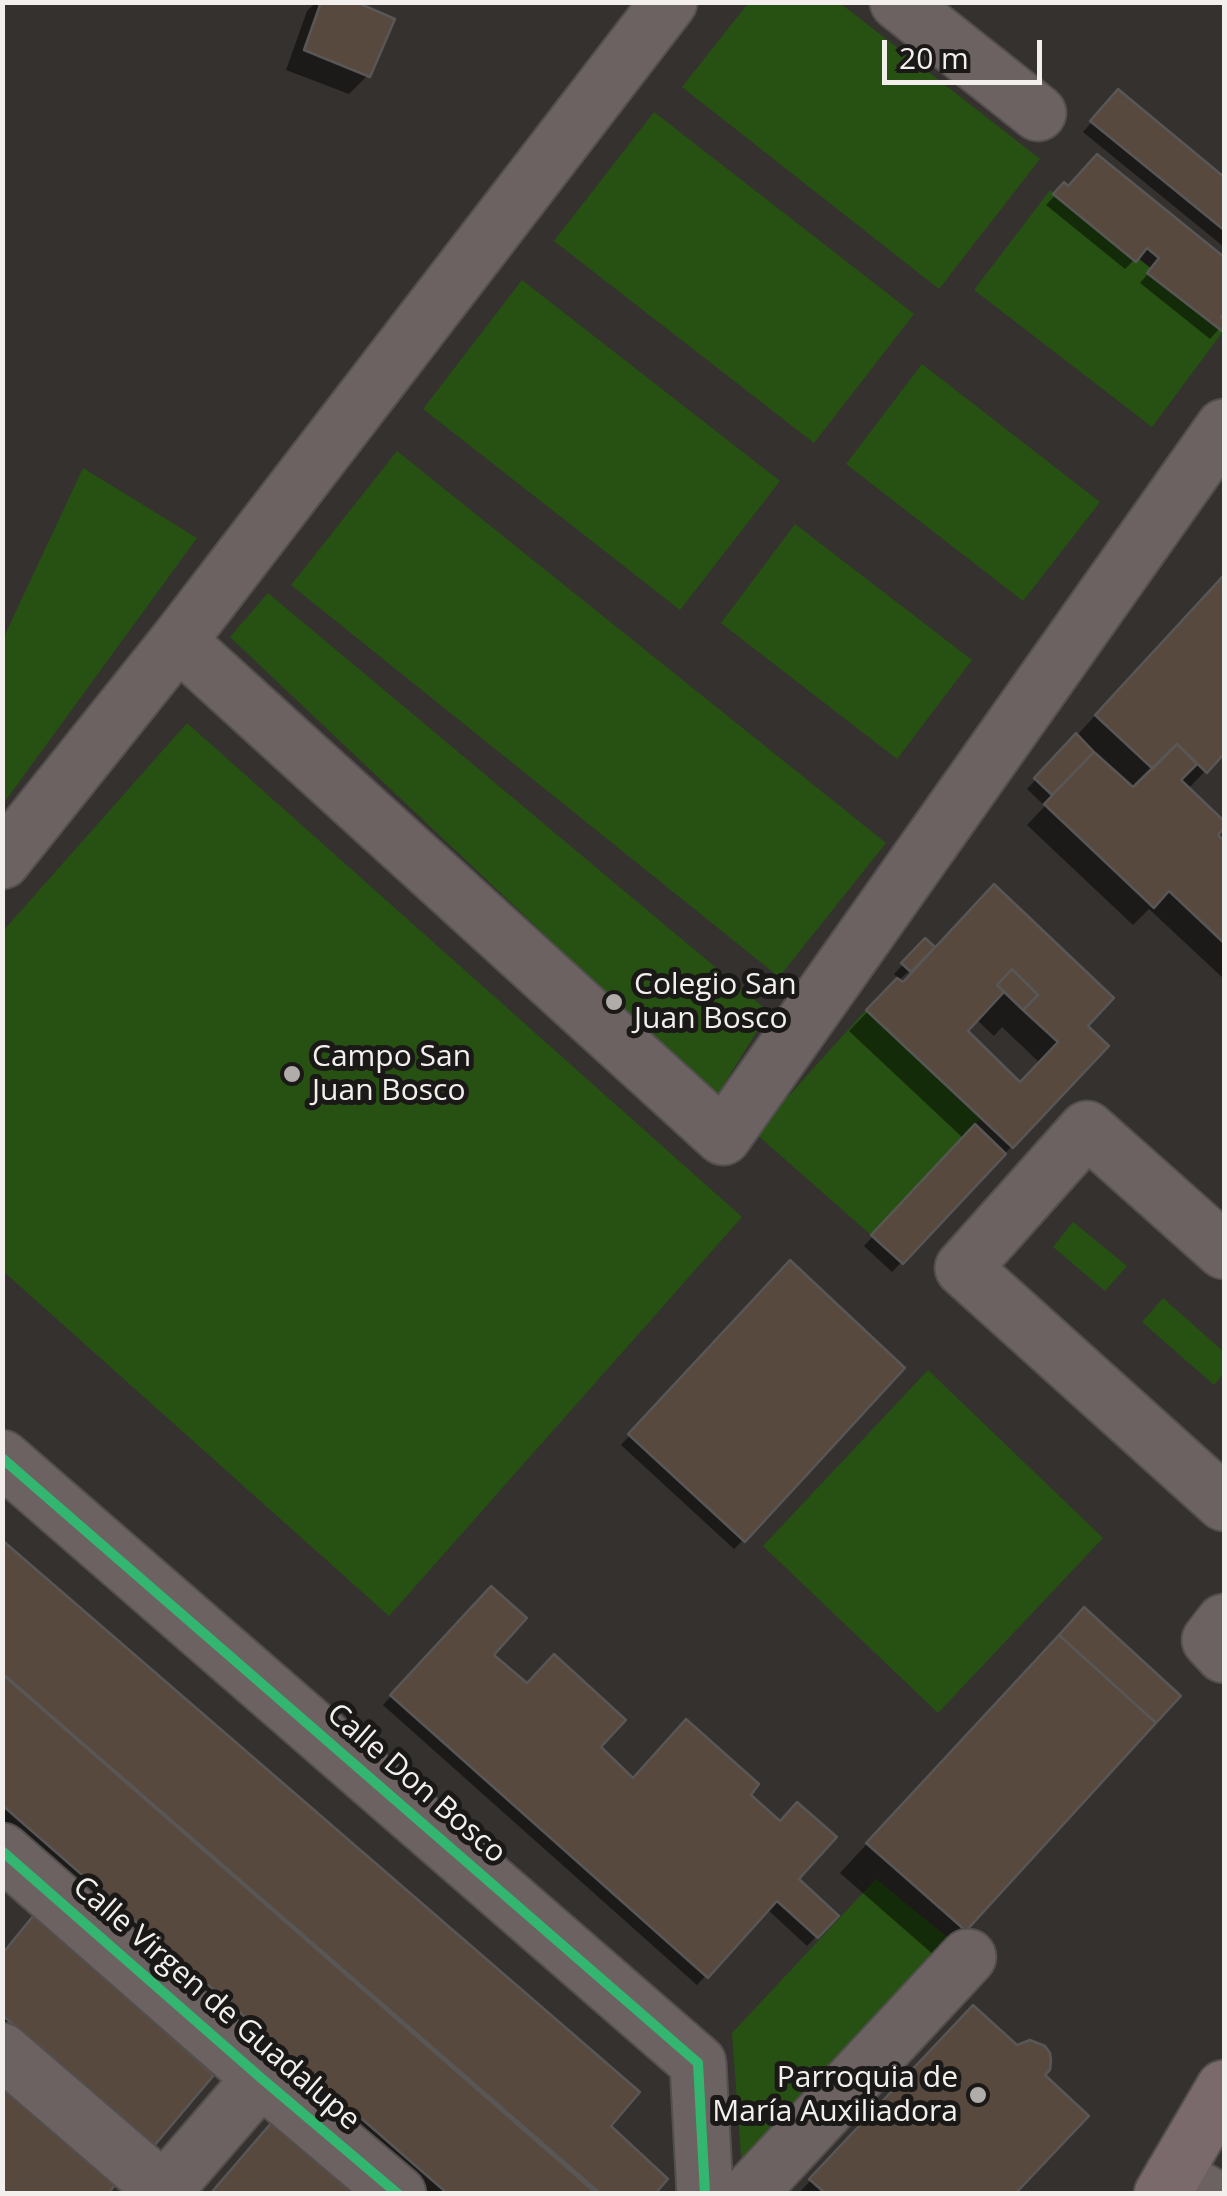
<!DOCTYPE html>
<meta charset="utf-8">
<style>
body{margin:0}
#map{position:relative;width:1227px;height:2196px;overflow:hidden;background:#34312f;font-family:"Open Sans",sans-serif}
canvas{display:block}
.frame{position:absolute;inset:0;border:5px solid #f2efed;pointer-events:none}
.scale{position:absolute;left:882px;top:40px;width:160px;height:45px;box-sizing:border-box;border:5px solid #f2efed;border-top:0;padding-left:12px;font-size:30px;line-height:35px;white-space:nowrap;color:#f2efed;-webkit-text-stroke:8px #1b1917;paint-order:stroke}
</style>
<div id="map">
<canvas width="1227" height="2196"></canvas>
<div class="frame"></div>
<div class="scale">20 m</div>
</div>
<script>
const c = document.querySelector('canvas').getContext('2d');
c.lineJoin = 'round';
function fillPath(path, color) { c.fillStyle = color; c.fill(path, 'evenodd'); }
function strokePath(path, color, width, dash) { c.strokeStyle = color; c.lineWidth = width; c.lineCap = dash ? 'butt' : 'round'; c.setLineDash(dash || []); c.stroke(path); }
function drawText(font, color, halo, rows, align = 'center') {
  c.font = font + ' "Open Sans",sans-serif'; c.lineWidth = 10; c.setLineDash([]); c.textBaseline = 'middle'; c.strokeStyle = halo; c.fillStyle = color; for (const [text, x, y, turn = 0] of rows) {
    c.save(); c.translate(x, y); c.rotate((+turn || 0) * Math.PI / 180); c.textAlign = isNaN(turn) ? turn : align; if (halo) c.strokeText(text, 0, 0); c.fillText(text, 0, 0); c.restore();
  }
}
fillPath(new Path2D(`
 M749,2L840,3L1040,159L939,289L682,87Z
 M654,112L914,314L814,443L554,241Z
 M1050,190L1224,325V330L1152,427L974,290Z
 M522,280L780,481L680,610L423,409Z
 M922,364L1100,502L1023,601L846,464Z
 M397,451L886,843L779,977L291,585Z
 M83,468L197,538L3,804V639Z
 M795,524L972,660L897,759L721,623Z
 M268,593L769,1012L716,1097L230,637Z
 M187,723L742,1217L389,1616L3,1271V931Z
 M866,1010L980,1119L871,1235L755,1133Z
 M1073,1222L1127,1266L1105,1291L1053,1247Z
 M1163,1298L1224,1352V1373L1214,1385L1142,1322Z
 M928,1370L1103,1538L938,1713L763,1546Z
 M876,1879L957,1945L742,2169L732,2033Z`), '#275112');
fillPath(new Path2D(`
 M316,2H350L368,75L349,94L286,70L307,11Z
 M1118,92L1224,180V247L1083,132Z
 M1097,157L1224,260V309L1218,318L1224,323L1210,339L1140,283L1152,269L1137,257L1125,269L1046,205L1064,186L1068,189Z
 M1224,577V751L1188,789L1224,824L1215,835L1224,844V979L1149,909L1133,925L1027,825L1045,806L1027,789Z
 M925,941L934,950L1084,1026L1106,1047L892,1272L864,1246L964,1139L849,1031L899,979L894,974ZM910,970L913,973L902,984L897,982ZM976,1019L994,1036L1002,1027L1040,1063L1020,1085L964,1031Z
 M790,1263L743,1540L734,1549L621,1445Z
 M2,1544L607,2126L652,2194H374L2,1870Z
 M491,1589V1656L597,1747L633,1781L796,1879L836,1916L807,1946L767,1909L697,1985L383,1705Z
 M1031,1667L1177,1696L936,1957L840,1873Z
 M34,1919L210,2075L2,2079V1951Z
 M954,2028L1042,2075L1012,2194H798Z
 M278,2119L359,2194H209L244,2153Z`), '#0007');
const building = new Path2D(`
 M321,2H356L395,19L370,77L304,50Z
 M1118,89L1224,177V230L1090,121Z
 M1097,154L1224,257V313L1221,317L1224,320V327L1222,331L1147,273L1159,258L1147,248L1136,262L1053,194L1064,182L1068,186Z
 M1224,575V754L1207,773L1177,744L1153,769L1095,715Z
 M1076,733L1094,752L1052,795L1034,778Z
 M1177,744L1197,764L1181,780L1224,821V828L1218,835L1224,841V943L1169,891L1154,908L1044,804L1094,752L1133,787Z
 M994,884L1114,998L1088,1026L1109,1046L1013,1148L866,1010L897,978L903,982ZM1012,969L1038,995L1023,1010L1058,1042L1020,1082L968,1031L1004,992L997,985Z
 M925,938L935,947L911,972L901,963Z
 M1012,969L1038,995L1023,1010L997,985Z
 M975,1124L1006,1154L903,1264L871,1235Z
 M790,1260L905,1368L745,1542L628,1434Z
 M2,1540L640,2092L611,2126L668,2179L655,2194H601L2,1673Z
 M491,1586L527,1618L494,1655L527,1683L554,1654L626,1720L601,1747L633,1778L686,1719L759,1784L751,1795L780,1821L797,1802L837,1837L799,1879L839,1916L818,1938L777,1901L708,1978L390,1695Z
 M1084,1607L1181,1696L1156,1723L1059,1635Z
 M1059,1635L1156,1723L966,1931L866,1843Z
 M2,1674L597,2194H448L2,1805Z
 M34,1915L214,2075L154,2146L2,2015V1954Z
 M973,2005L1017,2045L1030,2040L1045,2046L1050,2053L1051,2061L1050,2070L1045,2075L1089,2116L1015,2194H826L809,2179Z
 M2,2086L115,2185L108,2194H2Z
 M278,2115L363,2194H210Z`);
fillPath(building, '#58493f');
strokePath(building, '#595756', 2.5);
const minor = new Path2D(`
 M898,2L1038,113
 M178,641L669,2
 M2,861L178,641L723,1137L1224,427
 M1224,1251L1087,1129L963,1268L1224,1503
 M2,1458L698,2063L705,2194
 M1224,1622L1210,1640L1224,1655
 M2,1851L261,2078L398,2194
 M2,2051L168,2194
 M1173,2175L1207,2194
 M161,2194L261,2078
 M748,2194L968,1957`);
const major = new Path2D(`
 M1162,2194L1224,2088`);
strokePath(minor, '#524f4e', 59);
strokePath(major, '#524f4e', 59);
strokePath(minor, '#6d6262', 55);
strokePath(major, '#7b6a6c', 55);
strokePath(new Path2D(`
 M2,1458L698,2063L705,2194
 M2,1851L261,2078L398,2194`), '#33b770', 10);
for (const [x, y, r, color] of [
 [614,1002,10,"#b0acaa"],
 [292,1074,10,"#b0acaa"],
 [978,2095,10,"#b0acaa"]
]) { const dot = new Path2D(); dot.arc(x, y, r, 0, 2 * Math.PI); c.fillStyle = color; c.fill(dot); strokePath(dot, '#1b1917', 4); }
drawText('30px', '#f2efed', '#1b1917', [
 ["Colegio San",634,985],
 ["Juan Bosco",634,1019],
 ["Campo San",312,1057],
 ["Juan Bosco",312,1091],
 ["Parroquia de",958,2078,"right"],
 ["María Auxiliadora",958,2112,"right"]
], 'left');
drawText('30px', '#f2efed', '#1b1917', [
 ["Calle Don Bosco",416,1784,41],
 ["Calle Virgen de Guadalupe",216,2004,41]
]);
</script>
